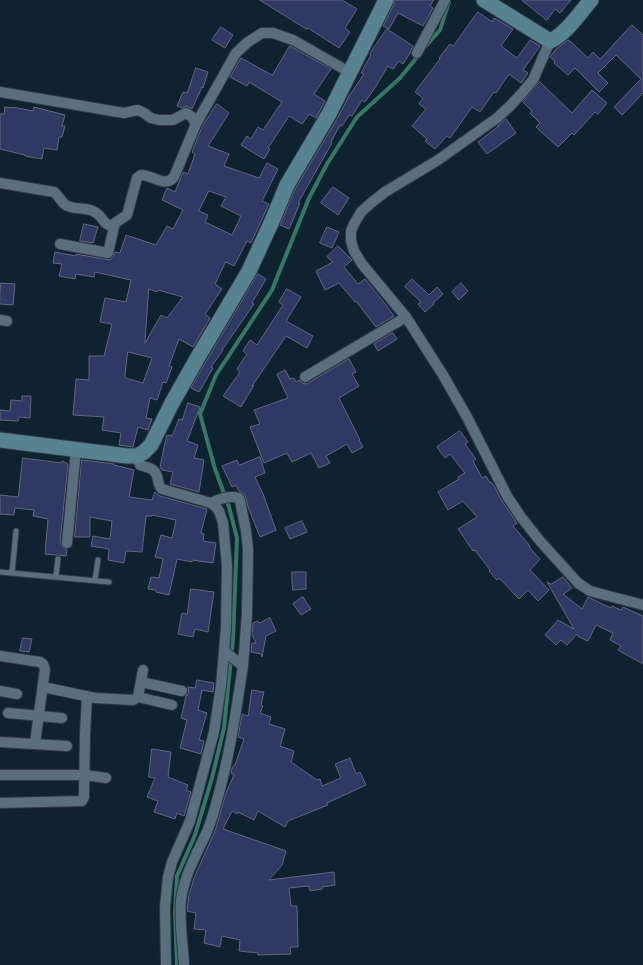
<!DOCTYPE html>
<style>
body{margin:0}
canvas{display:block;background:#0e222f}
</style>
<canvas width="643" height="965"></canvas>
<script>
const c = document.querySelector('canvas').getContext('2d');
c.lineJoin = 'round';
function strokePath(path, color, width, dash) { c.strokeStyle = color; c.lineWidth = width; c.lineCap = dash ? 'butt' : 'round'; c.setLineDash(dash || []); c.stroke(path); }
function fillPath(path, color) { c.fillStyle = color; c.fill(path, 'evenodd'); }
strokePath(new Path2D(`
 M424,48L440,30L449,2
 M177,965L175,912L177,876L195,835L212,778L224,728L233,639L237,538L229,507L215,469L200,414L216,375L272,290L309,198L327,164L357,117L400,78L418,56`), '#347865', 4);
const building = new Path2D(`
 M260,0H342L357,9L345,28L350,32L339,48L308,28L307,29Z
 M395,0H434L430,6L433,8L423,26L398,13L389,29L383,26L394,4Z
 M522,0H571L560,13L555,9L547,20Z
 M478,12L492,22L494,18L513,29L501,46L517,58L530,40L540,46L523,70L528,73L521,83L509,74L496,93L494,92L480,112L472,107L450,138L447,136L435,149L425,141L427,139L412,126L426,109L419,104L423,98L415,92L440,59L439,58L450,44L453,46Z
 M632,25L643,35V93L622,115L614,107L641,79L616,55L598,73L608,83L599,92L575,68L568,75L554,63L555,61L550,57L556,49L568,40L571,42L588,58L593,52L600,59Z
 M221,27L233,35L225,48L212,40Z
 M387,29L413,46L410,53L403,64L399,61L393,69L388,66L376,86L365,102L362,100L352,116L349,115L342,126L340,125L331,142L332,143L298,203H300L289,229L280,225L295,189L337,119L349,96L364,74L361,73L371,55L370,54Z
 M290,46L331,69L314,94L325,101L316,118L309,114L302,124L289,116L268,148L270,149L264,159L241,145L247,136L251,139L258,127L263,130L282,102L249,82L247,86L230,77L241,58L272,75Z
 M196,68L208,72L203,88L202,87L192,109L187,106L182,108L177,106L183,92L187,93Z
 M540,82L572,113L592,90L607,103L598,114L595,112L574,135L572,133L558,147L536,127L540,123L530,113L532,111L523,102Z
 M217,104L229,113L208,146L229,154L224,166L259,178L267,163L278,169L262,201L269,204L251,243L247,241L234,266L226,262L225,263L215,284L222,289L205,314L210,318L193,347L179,339L169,366L172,367L166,383L163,382L157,400L150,398L146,418L152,419L148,430L138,427L133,447L119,445L121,433L102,430L104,417L73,415L76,379L89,380V356H104L112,324L100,322L105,298L126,302L131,280L95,272L94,277L76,274L75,279L59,276L62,264L53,263L55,252L76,256V254L110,260L113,257L115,252L120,253L126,235L156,245L167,226L173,229L183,210L162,200L167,188L175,192L183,172L188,174L195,154L192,152L202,127ZM209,191L226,197L221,206L241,216L232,235L205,222L208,215L199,211ZM149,289L157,292L158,290L183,297L167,318L161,315L145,343ZM128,352L152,358L143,383L125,378Z
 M5,107L13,108V107L33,111L34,107L65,115L62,126H65L62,137H59L57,150L44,148L42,159L25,156V155L0,149V114H4Z
 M506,119L516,133L487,154L478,142L499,126H498Z
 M333,187L349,198L338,215L321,203Z
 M84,224L98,227L93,243L80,241Z
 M327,227L339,232L332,248L320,243Z
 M338,246L352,260L344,267L358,284L365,279L386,305L394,316L376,327L356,301L355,302L339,283L325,290L316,271L333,262L327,257Z
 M258,274L266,279L252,303L254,304L222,350H223L211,367L213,368L199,392L191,388Z
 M412,279L429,295L437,287L443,294L433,303L434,304L425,312L418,304L421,302L405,287Z
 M1,283L15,284L13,305L0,304Z
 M461,283L468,291L459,300L452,292Z
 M287,289L301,297L286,321L313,336L307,348L286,336L252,386L254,385L241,407L223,396L240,372L237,369L247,354L243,351L250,340L257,345L283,305L279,302Z
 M393,333L397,339L378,351L374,344Z
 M349,359L356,372L352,374L359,386L339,398L360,440H359L363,447L352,453L347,444L326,456L330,463L319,468L311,453L292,462L287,453L264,463L250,427L260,424L254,410L288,398L277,374L285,370L290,379L294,378L296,382L299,380L302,383L306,384Z
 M22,396H31L30,418L19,417L18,421L0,420V410L10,411L11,400L22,401Z
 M188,403L200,407L187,441L198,445L194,458L204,460L199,492L170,484L173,472L162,470L160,467L164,447L167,435L172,436L179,419L182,420Z
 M460,431L468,442L465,444L476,459L473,461L482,478L486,476L490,483L491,482L495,487L500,498L517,523L513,526L530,546L529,547L540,559L530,570L549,590L538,601L528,590L519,599L499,578L497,580L489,571L490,570L475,550L473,551L458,529L477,517L463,501L448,510L438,492L459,479L458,477L465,473L450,454L445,458L437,447Z
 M260,457L265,473L255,477L263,494L276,530L260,537L248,507L245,495L243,493L239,491L236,485L232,487L222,466L237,460L239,465Z
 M23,458L61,463L62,461L68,464L60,542L63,548L67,550L66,556L45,554L48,519L33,516L34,510L15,508L14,515L0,514V495L18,497Z
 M82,460L114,464V465L134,470L129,497L152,500L155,492L160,496L207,509L201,533L204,534L203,541L216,543L213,563L192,560V562L177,559L169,595L156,592V590L148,589L151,577L159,578L163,559L155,557L161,535L172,538L176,520L152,515V516H146L142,552L126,551L124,563L108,560L109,549L91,546L93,536L110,539L112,521L90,517V537H75Z
 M302,521L307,532L290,539L285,528Z
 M292,572H306V589L293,590Z
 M563,577L572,588L563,594L582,609L588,597L611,608L612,606L621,610L623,607L643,616V664L618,650L621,646L610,640L613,633L596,625L588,641L579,637L577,634L567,645L561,640L556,645L545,635L558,620L574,629L547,582L551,584Z
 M191,589L214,592L208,632L195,629L193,637L178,634L182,613L187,614Z
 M303,597L311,609L301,615L293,604Z
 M270,618L276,631L266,636L262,657L261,654L251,652L252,643H256L252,635L253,623L258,621L259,623Z
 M23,638L32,639L29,652L20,651Z
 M197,680L214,683L213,692L202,690L198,710L207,713L199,740L204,741L201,754L180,748L187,720L181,718L186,696L189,693L188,687L195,688Z
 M252,690L264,692L261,705L263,706L260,713L271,717L269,724L285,729L280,746L294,751L291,762L317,780L320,779L322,786L341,778L335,764L350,758L356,774L360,772L366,785L327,803L328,805L288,821L285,827L258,811L254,820L238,812L237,814L232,811L223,829L286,851L282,865L269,880L334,872L335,885L322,887V889L310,891L309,886L289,888L291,906H297L298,947H290L291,954L258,955V953L239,951L240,940L222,936L220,947L204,943L206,930L194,929L196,913L187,911L189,895L194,878L215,831L226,793L234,775L231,773L232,768L234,765H235L244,739L238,737L242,714L248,716Z
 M152,749L171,752L168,777L188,785L186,790L191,792L184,816L177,813L175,819L154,812L158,801L147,797L155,778L149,777Z`);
fillPath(building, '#303964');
strokePath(building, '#61677d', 1);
const lane = new Path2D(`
 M0,572L109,582
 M12,573L16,531
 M56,576L58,559
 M95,580L98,560`);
const street = new Path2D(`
 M550,41L533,80L522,93L510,106L497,118L438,160L385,192L371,203L361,212L354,224L351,231V241L354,251L362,264L406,317L443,375L467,417L507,496L521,517L540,541L578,583L590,591L643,605
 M417,53L445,0
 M0,92L124,113L138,110L144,113L151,118L159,120H173L186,113L192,117L196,124
 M0,183L54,192C60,196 61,204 68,206C76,210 87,207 95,212C105,218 100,223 114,227
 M60,244L108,253L114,227L115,223L127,215L137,178L141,175C153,175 165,188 174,177L196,124L236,53L248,42L262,33H273L293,40L349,72
 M0,320L7,321
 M305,377L406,317
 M137,456L140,465C144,467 151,467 154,471C160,477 156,484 162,489L211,503L216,507L219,511L223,523L227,566L226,628L221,686L214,732L190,821L172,862L168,877L165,907L166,965
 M211,503C218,499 231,495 239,498L240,501L246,531L248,549L247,614L243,666
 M67,543L76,450
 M0,656L40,662L43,664L45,669L35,743
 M141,682L182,691
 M43,687L95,698L133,700L138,697L143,670
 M0,691L17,694
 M138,697L172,705
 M8,713L62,718
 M0,742L67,746
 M0,775H85L106,778
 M0,803L82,801L84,797L85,734L87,696
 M184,965C183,946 179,919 181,900C184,877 195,857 205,836C210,826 213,815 216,804C229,759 236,712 243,666L224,651`);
const secondary = new Path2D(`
 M484,0L550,41C565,35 580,13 591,0
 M0,440L127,456H137L144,452L151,445L172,403L198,357L249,271L272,221L287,185L329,114L386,0`);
strokePath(lane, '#303b46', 7);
strokePath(street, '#303b46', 12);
strokePath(secondary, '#303b46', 17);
strokePath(lane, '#596f7e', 5);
strokePath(street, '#596f7e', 10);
strokePath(secondary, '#578391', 15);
</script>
